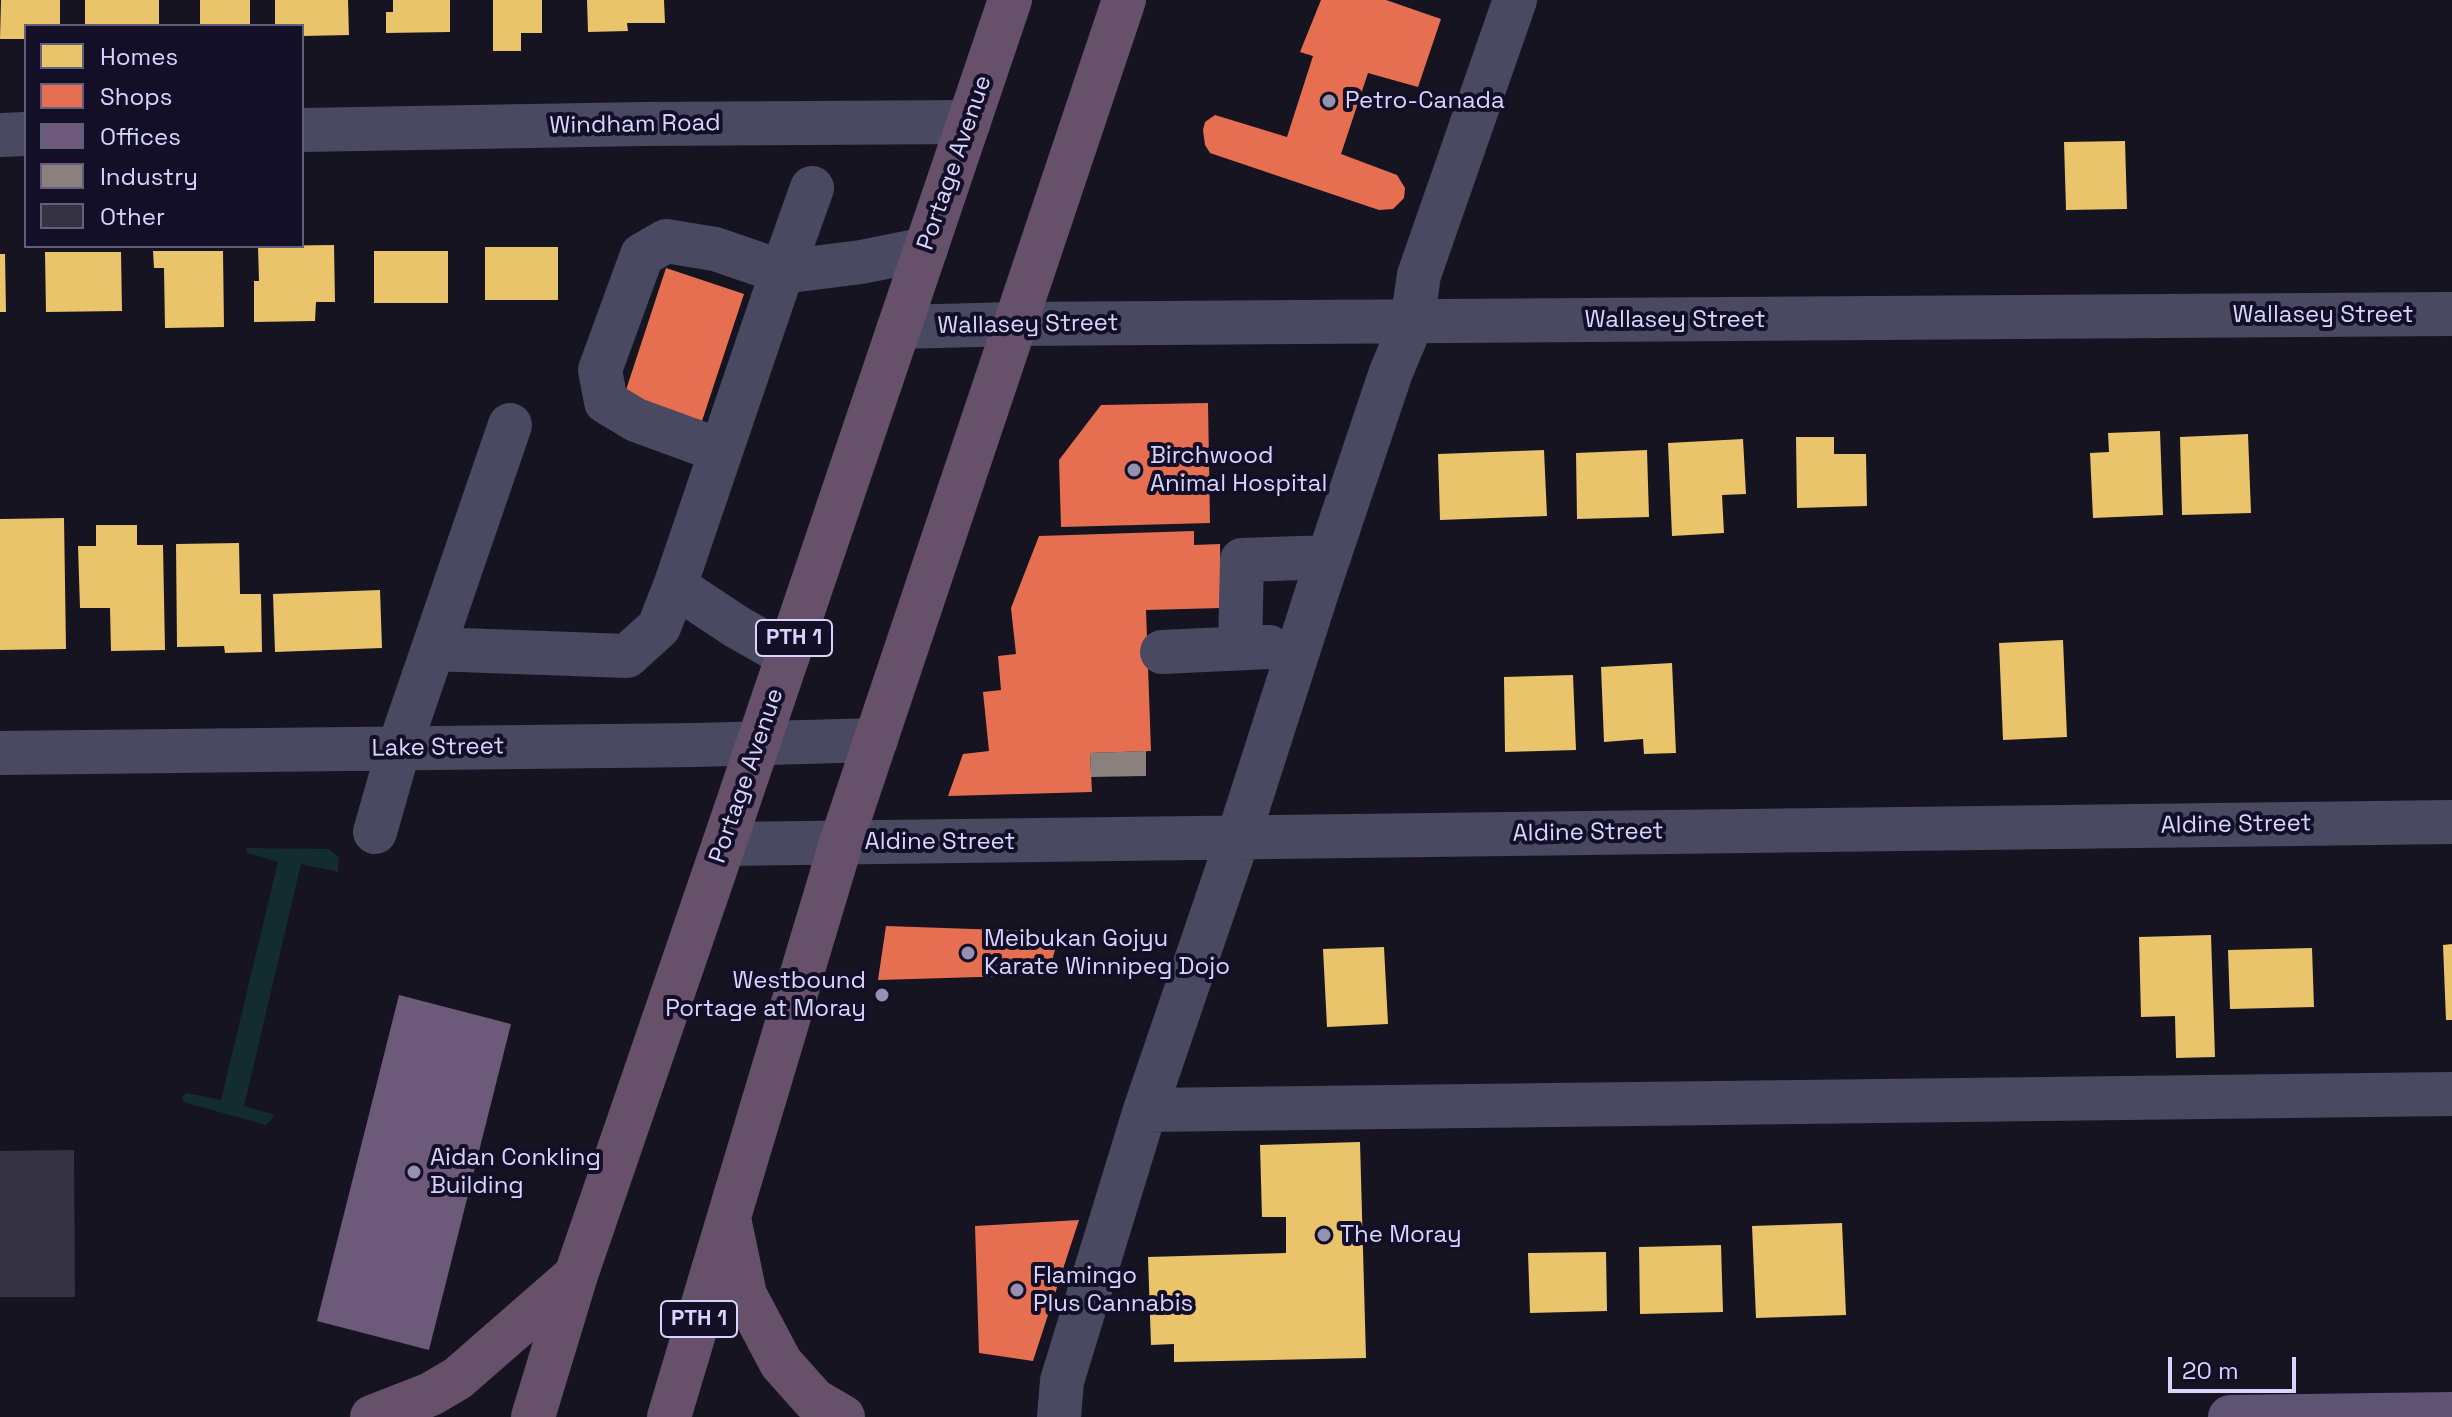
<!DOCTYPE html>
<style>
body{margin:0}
#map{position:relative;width:2452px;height:1417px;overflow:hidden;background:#161421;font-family:"Space Grotesk",sans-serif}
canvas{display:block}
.legend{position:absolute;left:24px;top:24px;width:280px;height:224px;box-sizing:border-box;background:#130f26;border:2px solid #625e7d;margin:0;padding:10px 14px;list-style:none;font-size:24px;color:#d9d4ff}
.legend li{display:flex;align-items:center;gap:16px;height:40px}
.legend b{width:40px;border:2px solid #625e7d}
.scale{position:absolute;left:2168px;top:1357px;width:128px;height:36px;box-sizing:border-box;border:4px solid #d9d4ff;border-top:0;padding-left:10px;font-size:24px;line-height:28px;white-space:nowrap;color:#d9d4ff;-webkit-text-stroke:6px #130f26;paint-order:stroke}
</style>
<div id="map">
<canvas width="2452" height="1417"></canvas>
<ul class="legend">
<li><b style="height:22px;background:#e9c46a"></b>Homes</li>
<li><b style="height:22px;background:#e76f51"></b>Shops</li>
<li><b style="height:22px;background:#6d597a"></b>Offices</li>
<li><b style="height:22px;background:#8a817c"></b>Industry</li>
<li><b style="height:22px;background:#343243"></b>Other</li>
</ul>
<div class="scale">20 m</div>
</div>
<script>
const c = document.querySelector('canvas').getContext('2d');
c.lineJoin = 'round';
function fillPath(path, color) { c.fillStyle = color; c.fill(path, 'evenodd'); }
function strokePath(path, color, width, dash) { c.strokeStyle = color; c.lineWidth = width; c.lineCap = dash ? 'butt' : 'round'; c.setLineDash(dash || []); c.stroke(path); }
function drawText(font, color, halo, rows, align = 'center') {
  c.font = font + ' "Space Grotesk",sans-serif'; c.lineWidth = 8; c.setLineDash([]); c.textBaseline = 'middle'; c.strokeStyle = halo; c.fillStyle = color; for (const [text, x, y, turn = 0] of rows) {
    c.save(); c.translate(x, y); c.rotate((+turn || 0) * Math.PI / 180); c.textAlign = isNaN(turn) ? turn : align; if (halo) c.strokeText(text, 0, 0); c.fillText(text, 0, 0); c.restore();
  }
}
fillPath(new Path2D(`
 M246,848L329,849L339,858L338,872L301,864L244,1106L272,1114L274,1117L266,1125L187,1103L183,1101L182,1097L187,1093L221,1100L278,862L247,853Z`), '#132c2d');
fillPath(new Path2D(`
 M1,0H60V26H26V39H0Z
 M85,0H159V26H85Z
 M200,0H250V26H200Z
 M275,0H348L349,35L302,36V26H275Z
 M393,0H450V32L386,33V12H393Z
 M493,0H542V33H521V51H493Z
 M587,0H664L665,23H627L628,31L588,32Z
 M2125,141L2127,209L2066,210L2064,142Z
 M334,245L335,302H316L315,321L254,322V281H259L258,246Z
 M485,247H558V300H485Z
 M153,251H223L224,327L165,328L164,268H154Z
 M374,251H448V303H374Z
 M45,252H121L122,311L46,312Z
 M0,254H5L6,312H0Z
 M2160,431L2163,515L2093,518L2090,453L2109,452L2108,433Z
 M2248,434L2251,513L2182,515L2180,437Z
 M1796,437H1834V454H1866L1867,506L1797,508Z
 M1743,439L1746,494L1722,495L1724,533L1672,536L1668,443Z
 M1544,450L1547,516L1440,520L1438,454Z
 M1647,450L1649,517L1577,519L1576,453Z
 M64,518L66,649L0,650V519Z
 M96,525H137V545H163L165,650L111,651L110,608H80L78,546H96Z
 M239,543L240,594H261L262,652L225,653L224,646L177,647L176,544Z
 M380,590L382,648L275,652L273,594Z
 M2063,640L2067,737L2003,740L1999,643Z
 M1672,663L1676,753L1644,754L1643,739L1604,742L1601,667Z
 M1573,675L1576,750L1505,752L1504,677Z
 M2211,935L2215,1057L2176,1058L2175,1016L2141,1017L2139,937Z
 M2452,944V1020H2446L2443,945Z
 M1384,947L1388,1024L1327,1027L1323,949Z
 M2312,948L2314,1007L2230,1009L2228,950Z
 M1360,1142L1366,1358L1174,1362V1344L1151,1345L1148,1257L1286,1253V1217H1262L1260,1145Z
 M1842,1223L1846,1315L1756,1318L1752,1226Z
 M1721,1245L1723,1312L1640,1314L1639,1247Z
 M1606,1252L1607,1311L1530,1313L1528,1253Z`), '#e9c46a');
fillPath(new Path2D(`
 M1321,0H1386L1441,19L1418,87L1368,73L1341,154L1397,175L1405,188L1404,198L1393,209L1379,210L1210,153L1205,145L1203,130L1205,122L1215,115L1287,137L1313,56L1300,52Z
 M666,268L744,294L702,421L624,396Z
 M1208,403L1210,523L1061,527L1059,460L1101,405Z
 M1194,531V545L1220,544L1221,608L1146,610L1151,751L1090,753L1092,792L948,796L963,754L989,751L983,692L1001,690L998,656L1016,654L1011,608L1039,536Z
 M886,926L1060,932L1048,975L878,980Z
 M1079,1220L1033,1361L979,1353L975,1226Z`), '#e76f51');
fillPath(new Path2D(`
 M399,995L511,1024L429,1350L317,1321Z`), '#6d597a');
fillPath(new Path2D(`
 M1146,751V776L1091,777L1090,753Z`), '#8a817c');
fillPath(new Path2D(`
 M74,1150L75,1297H0V1151Z`), '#343243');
strokePath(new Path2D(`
 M302,130L643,124L969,122
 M0,135L26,134
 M899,327L1015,324L2452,314
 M721,451L636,420L606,402L600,370L642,255L666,241L715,249L782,272L812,188
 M1240,648L1242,560L1329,557
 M433,649L510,425
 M1162,652L1269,647
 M788,656L737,627L675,586L782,272L861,262L926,249
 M0,753L696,745L876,740
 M375,832L399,748L433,649L627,656L659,627L675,586
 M724,844L2452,822
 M1145,1110L2452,1094
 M1059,1417L1062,1381L1145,1110L1238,838L1318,589L1391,372L1412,322L1419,275L1515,0`), '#4a4962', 44);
strokePath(new Path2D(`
 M2230,1417L2452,1414`), '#5e5373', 44);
strokePath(new Path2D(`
 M730,1223L745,1295L781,1363L814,1400L843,1417
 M372,1417L431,1394L458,1378L576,1275
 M533,1417L576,1275L724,844L1010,0
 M669,1417L841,843L1124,0`), '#67516a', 44);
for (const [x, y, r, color] of [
 [1329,101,8,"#9591b1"],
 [1134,470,8,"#9591b1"],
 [968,953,8,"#9591b1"],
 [882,995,8,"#9591b1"],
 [414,1172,8,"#9591b1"],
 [1324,1235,8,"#9591b1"],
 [1017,1290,8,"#9591b1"]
]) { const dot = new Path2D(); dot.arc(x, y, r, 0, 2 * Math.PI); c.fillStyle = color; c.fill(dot); strokePath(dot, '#130f26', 3); }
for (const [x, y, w] of [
 [794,638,76],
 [699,1319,76]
]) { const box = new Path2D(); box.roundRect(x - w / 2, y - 18, w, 36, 6); c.fillStyle = '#130f26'; c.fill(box); strokePath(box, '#d9d4ff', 2); }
drawText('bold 22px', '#d9d4ff', null, [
 ["PTH 1",794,638],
 ["PTH 1",699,1319]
]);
drawText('24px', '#d9d4ff', '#130f26', [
 ["Petro-Canada",1345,101],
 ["Birchwood",1150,456],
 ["Animal Hospital",1150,484],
 ["Meibukan Gojyu",984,939],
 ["Karate Winnipeg Dojo",984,967],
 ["Westbound",866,981,"right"],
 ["Portage at Moray",866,1009,"right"],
 ["Aidan Conkling",430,1158],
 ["Building",430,1186],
 ["The Moray",1340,1235],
 ["Flamingo",1033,1276],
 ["Plus Cannabis",1033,1304]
], 'left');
drawText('24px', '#d9d4ff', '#130f26', [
 ["Windham Road",635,125,-1],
 ["Portage Avenue",955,163,-71],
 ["Wallasey Street",2323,315],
 ["Wallasey Street",1675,320],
 ["Wallasey Street",1028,325,-1],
 ["Lake Street",438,748,-1],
 ["Portage Avenue",747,776,-71],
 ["Aldine Street",2236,825,-1],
 ["Aldine Street",1588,833,-1],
 ["Aldine Street",940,842]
]);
</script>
